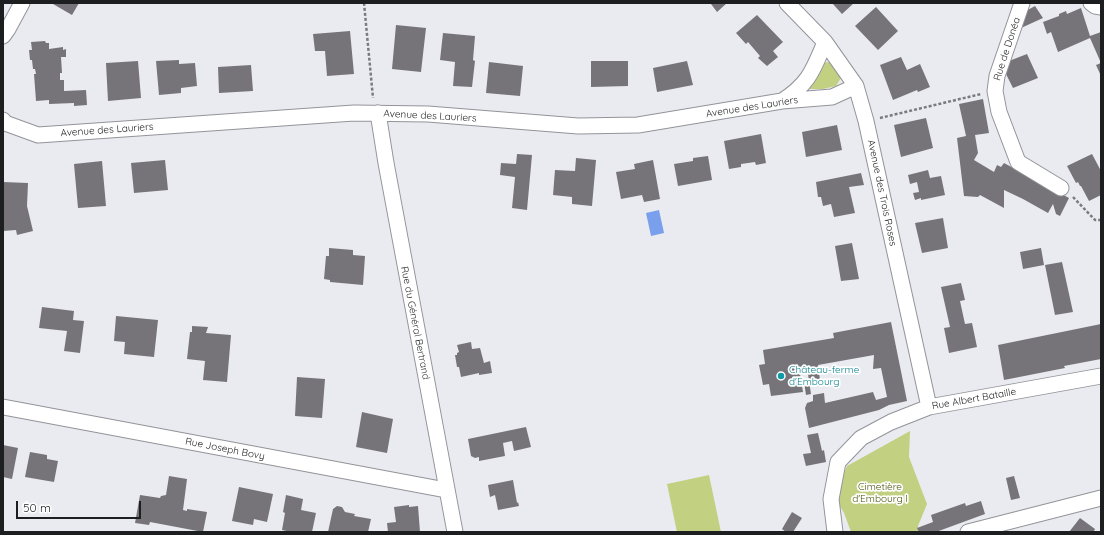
<!DOCTYPE html>
<meta charset="utf-8">
<style>
body{margin:0}
#map{position:relative;width:1104px;height:535px;overflow:hidden;background:#eaebf0;font-family:Quicksand,sans-serif}
canvas{display:block}
.frame{position:absolute;inset:0;border:4px solid #1d1e1f;pointer-events:none}
.scale{position:absolute;left:16px;top:501px;width:125px;height:18px;box-sizing:border-box;border:2px solid #1d1e1f;border-top:0;padding-left:5px;font-size:12px;line-height:14px;white-space:nowrap;color:#1d1e1f;-webkit-text-stroke:3px #fff;paint-order:stroke}
</style>
<div id="map">
<canvas width="1104" height="535"></canvas>
<div class="frame"></div>
<div class="scale">50 m</div>
</div>
<script>
const c = document.querySelector('canvas').getContext('2d');
c.lineJoin = 'round';
function fillPath(path, color) { c.fillStyle = color; c.fill(path, 'evenodd'); }
function strokePath(path, color, width, dash) { c.strokeStyle = color; c.lineWidth = width; c.lineCap = dash ? 'butt' : 'round'; c.setLineDash(dash || []); c.stroke(path); }
function drawText(font, color, halo, rows, align = 'center') {
  c.font = font + ' Quicksand,sans-serif'; c.lineWidth = 3.5; c.setLineDash([]); c.textBaseline = 'middle'; c.strokeStyle = halo; c.fillStyle = color; for (const [text, x, y, turn = 0] of rows) {
    c.save(); c.translate(x, y); c.rotate((+turn || 0) * Math.PI / 180); c.textAlign = isNaN(turn) ? turn : align; if (halo) c.strokeText(text, 0, 0); c.fillText(text, 0, 0); c.restore();
  }
}
fillPath(new Path2D(`
 M829,62L838,70L841,78L836,86L823,89H807L821,63Z
 M910,431L909,457L927,504L918,526L919,532H851L844,513L836,500L839,485L847,466Z
 M709,475L721,532H677L667,484Z`), '#c2d081');
fillPath(new Path2D(`
 M659,210L664,233L651,236L646,213Z`), '#7a9fed');
fillPath(new Path2D(`
 M54,3H79L72,15L53,4Z
 M712,3H727L717,12L711,4Z
 M832,3H854L842,14Z
 M1035,6L1043,18L1021,28L1024,12Z
 M876,7L898,31L878,50L855,26Z
 M1081,8L1090,36L1101,32V76L1096,65L1101,63L1090,38L1058,52L1051,32L1047,34L1043,22L1059,16V14L1066,11L1067,14Z
 M757,15L783,42L773,51L778,57L767,66L758,58L760,56L748,42L746,44L736,33Z
 M396,25L426,28L421,72L392,69Z
 M350,31L354,74L327,76L325,51H315L313,34Z
 M443,33L475,36L473,60L475,61L472,87L453,86L455,62L440,60Z
 M45,41L46,43H49V49L63,47V50L66,49V57H61L62,73H60V80H64V91L86,90L87,105L74,106V103L49,104V100L36,101L34,74H36L35,69H33L32,60H30L29,50H32L31,42Z
 M1027,54L1038,78L1013,88L1006,74L1009,61Z
 M901,57L907,70L920,64L930,87L918,92L917,90L893,100L880,65Z
 M179,60V64L195,63L197,86L181,88V93L159,95L156,61Z
 M138,61L141,98L108,101L106,63Z
 M591,61H628V86L591,87Z
 M687,61L693,85L657,92L653,68Z
 M489,62L523,66L520,96L486,93Z
 M251,65L253,91L219,93L218,67Z
 M983,99L989,133L975,135L978,153L974,160L994,172L997,165L1001,167L1004,163L1069,198L1060,216L1056,214L1053,204L1048,213L1023,199L1004,190V208L980,195L978,197L964,196L957,138L966,136L959,104Z
 M926,118L933,148L901,157L894,125Z
 M837,125L842,150L806,157L802,132Z
 M761,134L766,163L756,165L755,162L741,164V167L729,169L724,141Z
 M517,154L532,155L527,210L512,208L515,177L500,175L501,163L516,164Z
 M1092,154L1101,171V195L1089,201L1081,186H1080L1078,182L1076,183L1067,166Z
 M708,156L712,180L678,186L674,164L693,161V158Z
 M576,158L596,160L592,206L572,204V197L553,195L555,170L575,171Z
 M165,160L168,190L134,193L131,163Z
 M653,160L660,199L644,202L642,195L621,199L616,172L635,169L634,164Z
 M102,161L106,206L78,208L74,164Z
 M928,170L930,178L941,176L945,195L921,200V198L915,200L913,193L919,192L917,182L910,184L908,175Z
 M861,173L864,185L849,187L855,213L834,217L831,204L823,206L821,197H818L816,182Z
 M3,182L28,183L27,206L33,231L17,235L16,230L3,231Z
 M943,218L948,248L922,253L915,223Z
 M852,243L859,279L841,281L835,246Z
 M329,248L353,250V255L365,256L363,285L330,282V280L324,279L326,256H329Z
 M1041,248L1044,265L1023,269L1020,252Z
 M1062,262L1073,312L1055,315L1045,265Z
 M961,283L965,300L960,301L965,324L972,323L977,347L949,353L944,328L950,327L941,287Z
 M42,307L74,311L73,320L84,321L80,353L64,351L67,331L39,328Z
 M116,316L158,320L154,357L124,354L125,342L114,341Z
 M891,322L907,401L889,405L879,410L809,428L805,408L807,403L813,401V395L824,393L825,403L873,392L876,400L887,397L881,368L873,369L874,355L818,365L820,380L809,381L807,367L801,368H799L803,392L771,396L769,384L763,385L759,365L765,364L763,350L834,338L833,333Z
 M1101,324V359L1064,366L1065,368L1004,380L998,345Z
 M192,326L208,327L206,333L231,335L227,382L203,380L205,361L187,359L190,332H192Z
 M471,342L472,349L480,348L484,363L490,361L492,373L479,375V373L461,377L459,367H457L455,355H457V353L459,352L457,345Z
 M297,377L325,379L322,418L295,416Z
 M809,381L811,394L806,395L804,382Z
 M362,412L393,419L387,453L356,447Z
 M526,427L531,447L514,451L512,441L503,443L505,456L479,461V457L475,458L471,456L468,439Z
 M818,433L822,451L824,450L826,462L806,466L803,454L811,453L807,435Z
 M3,445L18,448L12,479L3,477Z
 M30,452L47,455V459L58,461L54,482L25,477Z
 M169,476L187,479L183,510L187,511V509L207,512L203,532L150,522L149,525L135,523L140,495L160,498L161,496L166,495Z
 M1014,476L1020,498L1011,500L1006,478Z
 M513,480L517,503L518,502L519,506L498,510L495,495L490,497L488,485Z
 M239,487L273,494L267,522L254,519L253,525L232,521Z
 M286,495L303,499L301,510L316,513L312,532H291L282,530L285,513L283,512Z
 M981,501L985,514L936,532H919L917,528L933,522L931,515L965,503L966,506Z
 M409,505V507L418,506L420,532H388L387,523L396,522L394,507Z
 M337,506L342,507L345,512L355,514L354,516L371,519L368,532H328L333,509Z
 M792,512L802,518L793,532H786L782,529Z
 M1080,518L1095,529L1094,531L1096,532H1069Z`), '#767478');
const street = new Path2D(`
 M787,3L825,42L856,86L866,121L929,407
 M1022,3L997,76L995,91L999,112L1018,162L1061,188
 M1091,3L1095,6L1101,7
 M3,36L8,29L22,3
 M782,101C809,84 813,70 825,42
 M378,113L386,163L455,532
 M3,120L5,123L38,135L354,113L428,114L578,126L638,125L782,101L832,97L856,86
 M3,407L446,490
 M835,532L831,499L838,462L861,438L891,422L929,407L1101,376
 M968,532L1101,498`);
strokePath(street, '#939499', 17);
strokePath(new Path2D(`
 M364,3L373,98
 M880,118L981,94
 M1073,197L1095,220H1101`), '#7a7b7e', 2.5, [3, 2]);
strokePath(street, '#fff', 15);
for (const [x, y, r, color] of [
 [781,376,4,"#0f9aa8"]
]) { const dot = new Path2D(); dot.arc(x, y, r, 0, 2 * Math.PI); c.fillStyle = color; c.fill(dot); strokePath(dot, '#fff', 1.5); }
drawText('10px', '#1d1e1f', '#fff', [
 ["Rue de Donéa",1007,49,-72],
 ["Avenue des Lauriers",752,107,-9],
 ["Avenue des Lauriers",430,116,3],
 ["Avenue des Lauriers",107,130,-4],
 ["Avenue des Trois Roses",882,193,78],
 ["Rue du Général Bertrand",415,323,79],
 ["Rue Albert Bataille",974,399,-10],
 ["Rue Joseph Bovy",225,449,11]
]);
drawText('10px', '#0d838f', '#fff', [
 ["Château-ferme",789,370],
 ["d'Embourg",789,382]
], 'left');
drawText('10px', '#4b540b', '#fff', [
 ["Cimetière",880,487],
 ["d'Embourg I",880,499]
]);
</script>
